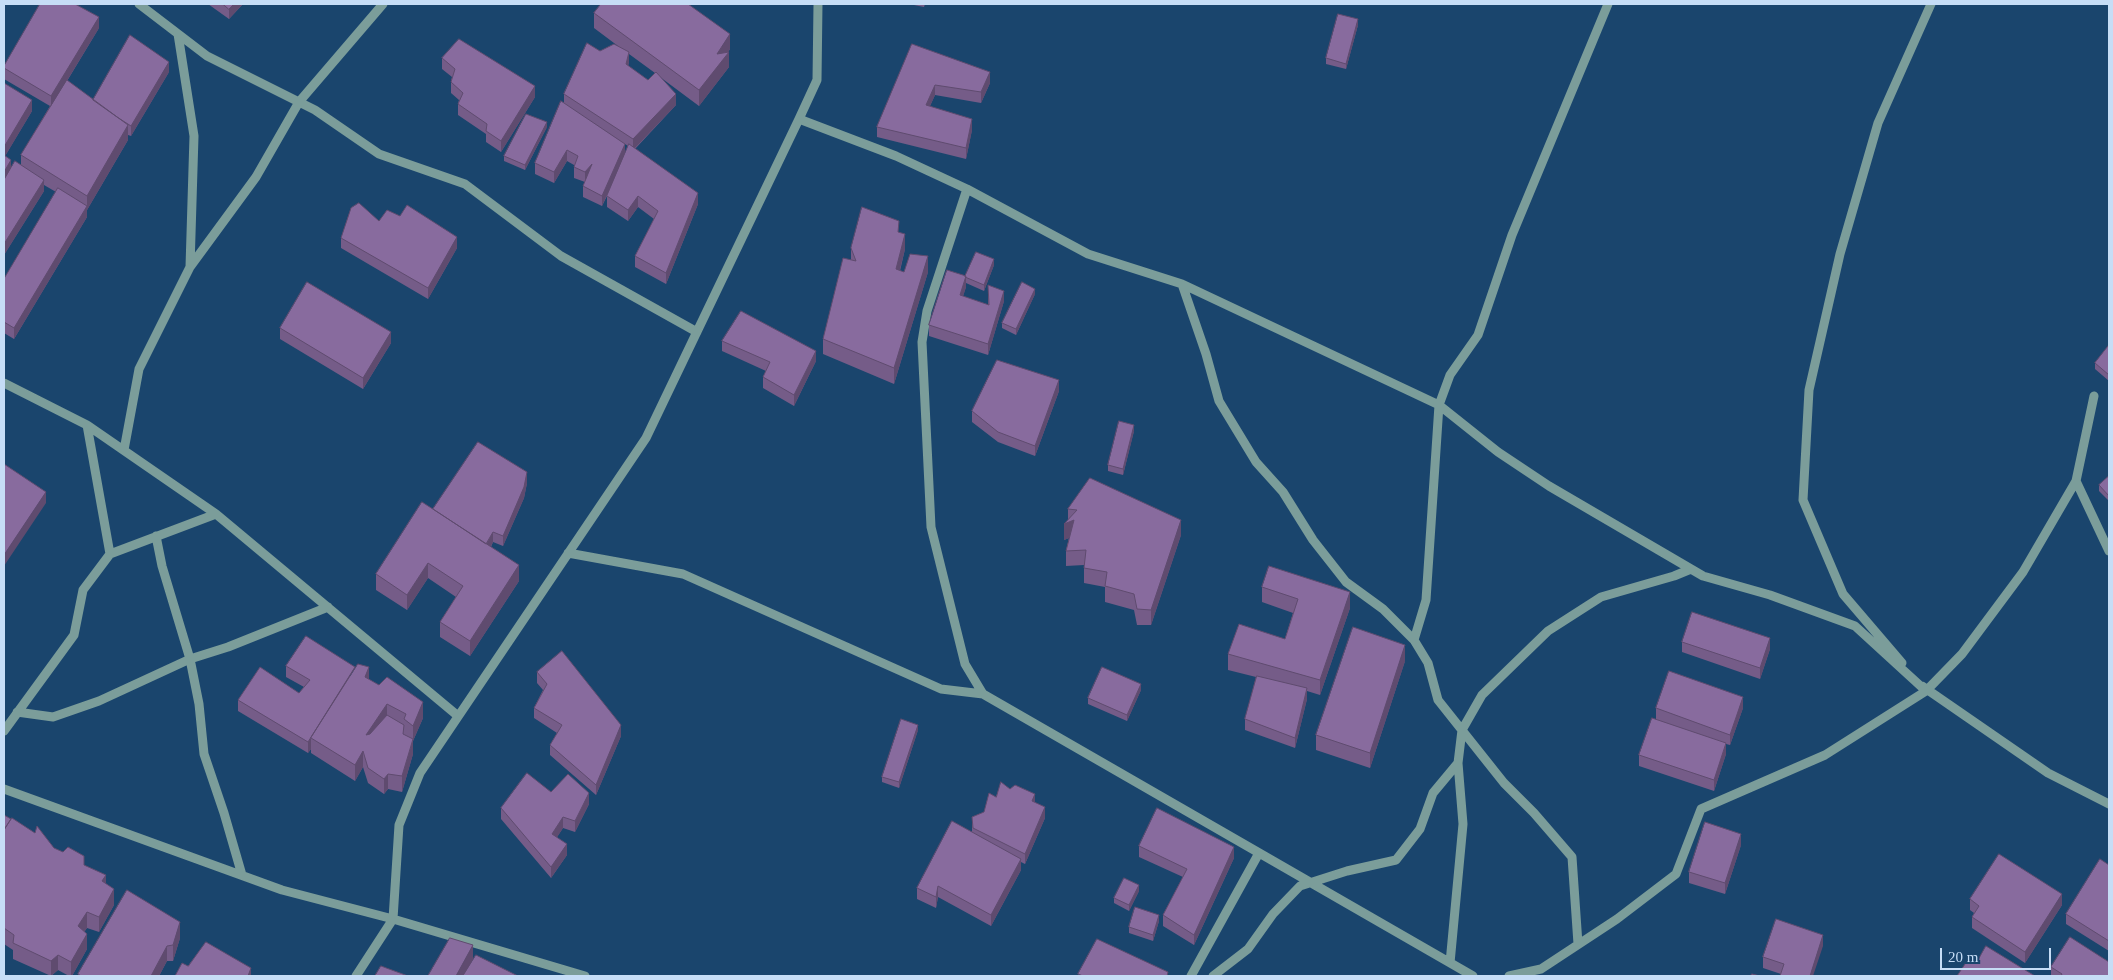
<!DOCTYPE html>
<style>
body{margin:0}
#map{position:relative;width:2113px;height:980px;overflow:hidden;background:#1a456d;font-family:"Times New Roman",serif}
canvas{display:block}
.frame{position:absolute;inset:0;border:5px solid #c6ddf6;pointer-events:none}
.scale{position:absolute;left:1940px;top:948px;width:111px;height:22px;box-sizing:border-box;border:2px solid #c6ddf6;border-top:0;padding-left:6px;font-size:15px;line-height:18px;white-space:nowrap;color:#c6ddf6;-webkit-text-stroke:4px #1a456d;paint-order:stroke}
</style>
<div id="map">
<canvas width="2113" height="980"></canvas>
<div class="frame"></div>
<div class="scale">20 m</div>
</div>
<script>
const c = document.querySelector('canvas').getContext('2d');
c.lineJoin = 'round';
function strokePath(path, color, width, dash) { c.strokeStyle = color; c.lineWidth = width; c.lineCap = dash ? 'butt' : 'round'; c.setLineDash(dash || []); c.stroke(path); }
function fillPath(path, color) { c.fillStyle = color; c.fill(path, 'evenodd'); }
strokePath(new Path2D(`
 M139,4L207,56L315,110L379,154L465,184L561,256L697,332
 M178,34L194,136L190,267
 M799,119L896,156L967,189L1088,254L1182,284L1439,405L1498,452L1549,486L1703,576L1770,595L1855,626L1926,691
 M967,189L927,311L922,342L931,527L965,664L983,694
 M1182,284L1206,354L1219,401L1256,462L1283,492L1313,540L1346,582L1383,609L1414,640L1428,663L1438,700L1504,783L1534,813L1572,857L1578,944
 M4,383L87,425L216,514L458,716
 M87,425L110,554
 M124,450L139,369L190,267L256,177L299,102L383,4
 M2076,481L2109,551
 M156,536L162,566L190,659L199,704L204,754L224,813L242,875
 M568,553L683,574L941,689L983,694L1473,976
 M1414,640L1426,600L1439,405L1450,375L1478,335L1512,235L1608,4
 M1902,663L1843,594L1803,500L1809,390L1840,254L1878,123L1931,4
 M1922,686L2048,773L2109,804
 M17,712L53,717L99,701L190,659L228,647L328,607
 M4,731L74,635L83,590L110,554L216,514
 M4,789L282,890L393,919L585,976
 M1450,963L1463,824L1458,763
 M356,976L393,919L399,825L420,773L646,438L799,119L817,80L818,4
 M1191,976L1259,853
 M1213,976L1248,949L1273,914L1300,886L1347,871L1396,860L1420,829L1433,793L1458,763L1462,730L1482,695L1548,631L1601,597L1674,576L1691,569
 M1509,976L1541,969L1617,919L1676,874L1701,809L1825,755L1926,691L1962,654L2023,572L2076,481L2094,396`), '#7b9d9a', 9);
fillPath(new Path2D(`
 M208,4H243L229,19Z
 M909,4H925L924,7Z
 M594,13L730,49L728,52L729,67L699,106L660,77L676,105L635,149L698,204L666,284L635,267V256L654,219L638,207L628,221L607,207V196L602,206L583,197V186L585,182L574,178V165L567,161L554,183L535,174V163L564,102V94L600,51L618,46L594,28ZM629,54L655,73L648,80L628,66L629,62ZM625,144L628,146L625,154Z
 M1358,25L1346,69L1326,64V58Z
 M99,28L67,81L93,100L169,72L131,136L128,135V140L87,210V217L14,339L4,333V279L56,192L44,185V191L4,255V83L32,111L5,156L11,167L21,165V155L50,106L4,79V66Z
 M912,44L990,83L981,103L935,95L930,106L972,130L966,159L877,137V127Z
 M442,58L535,97L501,152L486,142V134L458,115V104L459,100L451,93V82L452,77L442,69Z
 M547,127L525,170L504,161V156Z
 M379,221L457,248L428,299L341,248V238Z
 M899,232L905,249L900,271L904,272H928L894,384L823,354V339L851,260V248Z
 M994,265L984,291L966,283V287L963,296L988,305V285L1004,301L988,355L929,336V325L965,276Z
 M1035,294L1016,335L1002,328V323Z
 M280,328L391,343L363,389L280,339Z
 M722,341L816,361L794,406L763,388V377L766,371L722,351Z
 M2109,345V381L2095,369V363Z
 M1059,391L1035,456L998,442L972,422V411Z
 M1134,431L1123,475L1108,471V465Z
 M2109,476V501L2099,491V485Z
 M1090,478L1181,535L1151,625H1137L1134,610L1105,602V587L1084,583V565L1066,566V551L1069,538L1064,540L1068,521V509Z
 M527,483L524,498L503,546L493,542L491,547L519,581L470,656L440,637V622L456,597L428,578L407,610L376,590V574L433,509Z
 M1262,587L1350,608L1320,695L1307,691V699L1295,748L1245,730V719L1256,677L1228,670V654L1285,639L1293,613L1262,602Z
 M1682,642L1770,649L1760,679L1682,652Z
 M1405,661L1370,768L1316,750V735Z
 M286,666L369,679L423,718L413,741V754L402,792L388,789L384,794L368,783L363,767L355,781L311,753V749L308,753L238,711V700L299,693L304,687L286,677Z
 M537,672L621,736L596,795L550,755V745L557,733L534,718V708L543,690L537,683Z
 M1141,690L1127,721L1088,704V698Z
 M1656,708H1743L1730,745L1726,744V754L1714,791L1639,766V755L1656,719Z
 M918,730L899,788L882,782V777Z
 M1010,789L1035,802L1045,818L1025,864L1021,862V870L991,926L938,897L936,908L917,899V888L972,832V817L984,812L996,797Z
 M551,792L589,804L575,832L563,828L557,837L567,855L551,878L501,819V808Z
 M4,815L54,848L84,865L106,884L114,905L99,932L87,928L84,932L87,949L72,976H69L58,970L51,976L13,959V950L4,944Z
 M1741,845L1725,894L1689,883V872Z
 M1139,846L1234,858L1194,945L1163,926V915L1183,877L1139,857Z
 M2109,865V951L2066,924V914Z
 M1139,891L1129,911L1114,903V898Z
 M1970,899L2062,905L2025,963L1972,928V917L1974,913L1970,910Z
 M1159,921L1153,941L1129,933V927Z
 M180,938L173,961H167L159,976H78V974Z
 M1823,946L1781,974L1763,968V957Z
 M2051,967L2109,976H2051Z`), '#755c88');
fillPath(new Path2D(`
 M234,4H243L229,19V9Z
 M99,17V28L51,107V96Z
 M1358,19V25L1346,69V64Z
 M730,34V49L724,59L729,52V67L699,106V90L717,54Z
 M629,52V62L626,75V64Z
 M169,62V72L131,136V126Z
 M990,72V83L981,103V92Z
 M935,85V95L926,115V105Z
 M535,86V97L501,152V141Z
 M676,94V105L633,150V139Z
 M32,100V111L4,158V147Z
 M972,119V130L966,159V148Z
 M547,122V127L525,170V165Z
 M128,125V140L87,210V217L14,339V328L87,206V196Z
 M625,144V154L602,206V196Z
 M567,150V161L554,183V172Z
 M11,160V170L4,183V172Z
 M592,164L585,182V172Z
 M44,180V191L4,255V244Z
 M698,193V204L666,284V273Z
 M638,196V207L628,221V210Z
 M905,234V249L896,285V269Z
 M457,237V248L428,299V288Z
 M928,256V272L894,384V368Z
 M994,259V265L984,291V285Z
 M966,276V287L960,306V295Z
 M1035,289V294L1016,335V329Z
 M1004,291V301L988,355V344Z
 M391,332V343L363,389V378Z
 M816,351V361L794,406V395Z
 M1059,380V391L1035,456V446Z
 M1134,425V431L1123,475V469Z
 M527,472V483L524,498L503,546V536Z
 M46,492V503L4,566V555Z
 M1074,520V536L1064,540V524Z
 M1181,520V535L1151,625V610Z
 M493,532V542L486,556V545Z
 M428,563V578L407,610V595Z
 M519,565V581L470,656V641Z
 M1350,592V608L1320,695V680Z
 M1770,638V649L1760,679V668Z
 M1405,645V661L1370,768V753Z
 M369,667V682L365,677Z
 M1141,684V690L1127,721V715Z
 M1307,688V699L1295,748V738Z
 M1743,697V708L1730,745V735Z
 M423,702V718L413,741V754L402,792V776L413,740V726Z
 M387,704V719L366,750V735Z
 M621,725V736L596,795V785Z
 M918,725V730L899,788V782Z
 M311,738V749L308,753V742Z
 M1726,743V754L1714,791V780Z
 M363,751V767L355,781V765Z
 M388,774V789L384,794V779Z
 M589,793V804L575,832V821Z
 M1035,794V805L1032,801Z
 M1045,807V818L1025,864V854Z
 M563,817V828L552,845V834Z
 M1741,834V845L1725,894V883Z
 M567,844V855L551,878V867Z
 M1234,847V858L1194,945V935Z
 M1021,859V870L991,926V915Z
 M106,875V890L102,881Z
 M1139,885V891L1129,911V905Z
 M938,886V897L936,908V897Z
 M114,889V905L99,932V917Z
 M2062,894V905L2025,963V952Z
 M87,912V928L78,941V926Z
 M1159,915V921L1153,941V935Z
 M180,922V938L173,961V945Z
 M87,934V949L72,976H71V962Z
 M1823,935V946L1813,976H1810Z
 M473,945V960L464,976H456Z
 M167,946V961L159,976H151Z
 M58,955V970L51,976V961Z
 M251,968V976H248Z`), '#5f4b6f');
const building = new Path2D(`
 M40,4H75L99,17L51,96L4,68V66Z
 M223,4H234L229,9Z
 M601,4H688L730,34L717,54L729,52L699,90L594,13Z
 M1338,14L1358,19L1346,64L1326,58Z
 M130,35L169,62L131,126L117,117L93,100Z
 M459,39L535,86L501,141L486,131L487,124L458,104L463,93L451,82L455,69L442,58Z
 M587,43L600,51L614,44L629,52L626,64L648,80L656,72L676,94L633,139L564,94Z
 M912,44L990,72L981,92L935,85L926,105L972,119L966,148L877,127Z
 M67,80L128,125L87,196L21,155Z
 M4,83L32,100L4,147Z
 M561,101L625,144L602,196L583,186L592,164L585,172L574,167L578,156L567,150L554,172L535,163Z
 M526,114L547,122L525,165L504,156Z
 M629,144L698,193L666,273L635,256L658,211L638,196L628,210L607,196Z
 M4,155L11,160L4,172Z
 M15,161L44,180L4,244V180Z
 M58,188L87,206L14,328L4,322V279Z
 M359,203L379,221L387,210L400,216L407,205L457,237L428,288L341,238L351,208Z
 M862,207L899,221L898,232L905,234L896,269L904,272L910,254L928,256L894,368L823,339L843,258L856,261L851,248Z
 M976,252L994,259L984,285L965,277V276Z
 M947,270L966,276L960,295L989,305L988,285L1004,291L988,344L929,325Z
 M307,282L391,332L363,378L280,328Z
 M1022,282L1035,289L1016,329L1002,323Z
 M741,311L816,351L794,395L763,377L770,362L722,341Z
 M2109,345V375L2095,363Z
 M997,360L1059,380L1035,446L998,432L972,411Z
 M1119,421L1134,425L1123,469L1108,465Z
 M478,442L527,472L524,487L503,536L493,532L486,544L433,509Z
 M4,464L46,492L4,555Z
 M2109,476V496L2099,485Z
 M1090,478L1181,520L1151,610L1137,609L1134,594L1105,586L1107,572L1084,568L1086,550L1066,551L1074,520L1064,524L1077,510L1068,509Z
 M422,502L519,565L470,641L440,622L463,586L428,563L407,595L376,574Z
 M1269,566L1350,592L1320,680L1228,654L1239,624L1285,639L1298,599L1262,587Z
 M1692,612L1770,638L1760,668L1682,642Z
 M1353,627L1405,645L1370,753L1316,735Z
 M306,636L355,667L308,742L238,700L260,667L299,693L310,680L286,666Z
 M562,651L621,725L596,785L550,745L562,725L534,708L547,684L537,672Z
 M358,664L369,667L365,677L379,685L387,677L423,702L413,726L404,719L406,714L387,704L366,735L370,734L387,715L404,725L403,734L413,739L402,776L388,774L384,779L368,768L363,751L355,765L311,738Z
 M1102,667L1141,684L1127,715L1088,698Z
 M1669,671L1743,697L1730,735L1656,708Z
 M1257,676L1307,688L1295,738L1245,719Z
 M1652,718L1726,743L1714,780L1639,755Z
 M901,719L918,725L899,782L882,777Z
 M527,773L551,792L568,774L589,793L575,821L563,817L552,834L567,844L551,867L501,808Z
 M1001,782L1010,789L1015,785L1035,794L1032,801L1045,807L1025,854L973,828L972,817L984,812L989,793L996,797Z
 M1157,808L1234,847L1194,935L1163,915L1187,869L1139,846Z
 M4,815L11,819L4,830Z
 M12,818L35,833L37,826L54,848L63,852L68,847L84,856V865L106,875L102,881L114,889L99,917L87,912L78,926L87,934L71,962L58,955L51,961L13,943L14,935L4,928V830Z
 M952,821L1021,859L991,915L938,886L936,897L917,888Z
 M1705,822L1741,834L1725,883L1689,872Z
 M1999,854L2062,894L2025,952L1972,917L1979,906L1970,899Z
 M2100,859L2109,865V941L2066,914Z
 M1124,878L1139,885L1129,905L1114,898Z
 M127,890L180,922L173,945L167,946L151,976H81L78,974Z
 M1135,907L1159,915L1153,935L1129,927Z
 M1776,919L1823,935L1810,976H1780L1784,964L1763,957Z
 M2070,937L2109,962V976H2061L2062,974L2051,967Z
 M450,938L473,945L456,976H428Z
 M1097,939L1168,972L1167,976H1083L1078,974Z
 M206,942L251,968L248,976H175L182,963L188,966Z
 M1986,946L2035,976H1957L1969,958L1976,963Z
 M476,955L518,976H463Z
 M381,966L408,976H375Z
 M1752,974L1760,976H1751Z`);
fillPath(building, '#886b9e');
strokePath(building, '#5f4b6f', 1);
</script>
